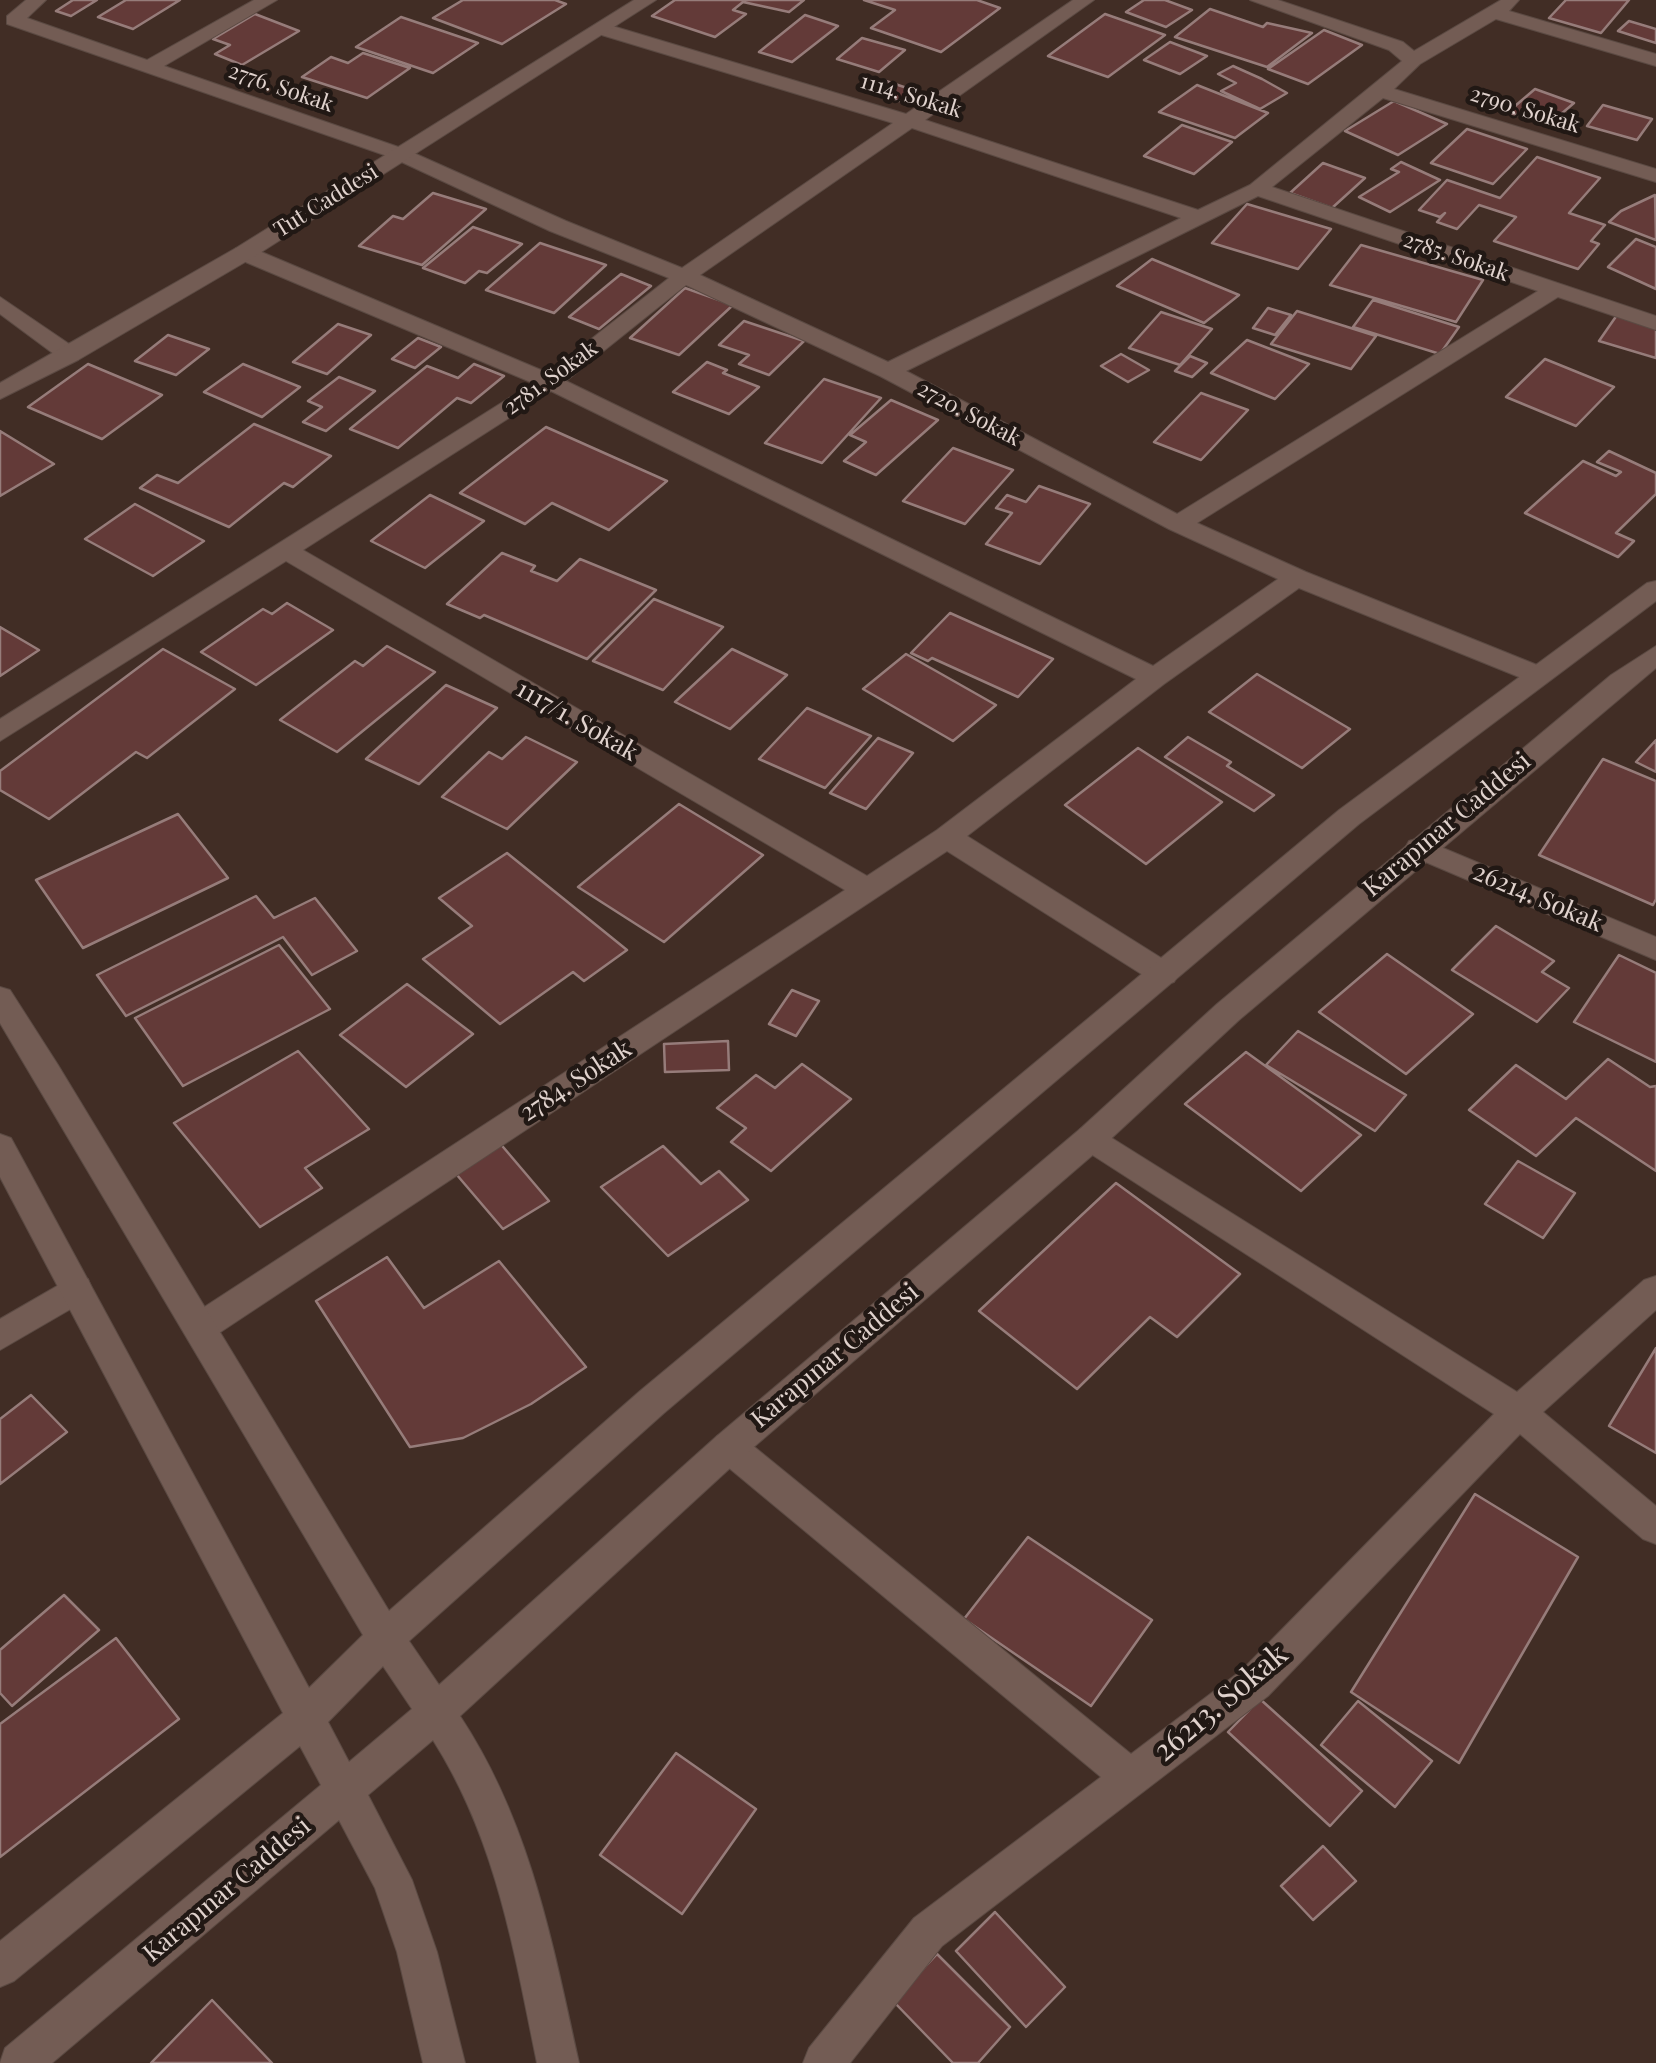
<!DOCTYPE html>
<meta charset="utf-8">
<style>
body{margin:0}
canvas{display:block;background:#412d25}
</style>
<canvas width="1656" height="2063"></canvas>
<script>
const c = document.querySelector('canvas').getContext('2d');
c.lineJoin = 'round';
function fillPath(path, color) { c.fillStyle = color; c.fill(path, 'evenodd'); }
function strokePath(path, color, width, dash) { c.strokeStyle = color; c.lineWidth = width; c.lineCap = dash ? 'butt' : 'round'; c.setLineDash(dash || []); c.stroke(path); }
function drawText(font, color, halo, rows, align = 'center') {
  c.font = font + ' "Playfair Display",serif'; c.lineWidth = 9; c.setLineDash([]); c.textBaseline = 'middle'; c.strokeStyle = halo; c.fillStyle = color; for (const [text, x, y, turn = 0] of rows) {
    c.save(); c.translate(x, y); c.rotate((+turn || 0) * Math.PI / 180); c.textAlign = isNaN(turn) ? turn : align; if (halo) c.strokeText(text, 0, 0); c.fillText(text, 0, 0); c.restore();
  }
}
const building = new Path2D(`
 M73,0H97L71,16L56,11Z
 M126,0H180L133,29L98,17Z
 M463,0H555L566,4L502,44L433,18Z
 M675,0H804L789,12L743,2L733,10L746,14L715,37L652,16Z
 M864,0H977L1000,8L941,52L871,28L895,10Z
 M1144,0H1165L1192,10L1166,27L1126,12Z
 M1566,0H1629L1601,33L1549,18Z
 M1210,9L1263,27L1267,23L1312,33L1267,67L1175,37Z
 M255,14L299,31L242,65L215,54L230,45L213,39Z
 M1105,14L1165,35L1108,77L1048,56Z
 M805,15L838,26L792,62L759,52Z
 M401,17L478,43L433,73L356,47Z
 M1629,21L1656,29V43L1618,31Z
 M1324,30L1362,45L1308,84L1268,69Z
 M862,38L905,50L879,72L837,59Z
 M1170,42L1207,56L1180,74L1144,60Z
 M363,53L410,68L367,98L302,77L331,57L348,63Z
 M1233,66L1262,79L1287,93L1260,109L1221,91L1236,83L1218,74Z
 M883,80L913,90L899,101L869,91Z
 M1197,85L1268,113L1235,138L1159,112Z
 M1535,89L1574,103L1547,126L1508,112Z
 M1394,101L1447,124L1398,155L1345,131Z
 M1603,105L1652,119L1637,140L1587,126Z
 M1182,125L1232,142L1194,174L1144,156Z
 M1467,129L1527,149L1493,184L1431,163Z
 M1537,157L1600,178L1569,213L1605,225L1591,241L1599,244L1578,269L1494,241L1516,217L1479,205L1457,229L1437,222L1445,213L1440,217L1419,210L1447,180L1500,198Z
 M1401,162L1440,180L1390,212L1359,197L1399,172L1391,169Z
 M1323,163L1365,178L1332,208L1290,193Z
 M433,193L486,209L422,265L359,246L393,216L403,219Z
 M1655,195L1656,240L1609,222L1621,211Z
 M1247,204L1331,229L1298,269L1212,243Z
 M473,227L522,244L487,273L479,271L465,283L423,268Z
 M1636,239L1656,247V289L1608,267Z
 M540,243L606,265L554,313L486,290Z
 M1361,245L1483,280L1456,322L1330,285Z
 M1152,259L1239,295L1204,323L1117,286Z
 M621,274L651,286L599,329L569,317Z
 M685,288L733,305L679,355L630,338Z
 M1373,300L1459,327L1440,354L1353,327Z
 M1268,308L1291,315L1275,335L1253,328Z
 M1297,311L1376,336L1351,369L1271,344Z
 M1161,312L1212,329L1180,365L1129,348Z
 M1617,315L1656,327V358L1599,341Z
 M744,321L804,341L769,375L739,364L749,355L719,345Z
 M338,324L371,335L327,374L293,362Z
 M168,335L209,349L176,375L135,361Z
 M418,338L441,347L415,368L392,359Z
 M1247,340L1309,364L1275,399L1211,373Z
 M1121,354L1149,370L1128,382L1101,366Z
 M1190,356L1207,363L1192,377L1175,371Z
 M1545,359L1614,387L1576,426L1506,397Z
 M707,362L727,370L723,373L759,387L729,414L673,392Z
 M88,364L162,395L102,439L28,407Z
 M243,364L300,387L262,417L204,392Z
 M474,364L504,376L471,403L457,398L398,448L350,429L427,366L458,378Z
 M339,377L375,391L326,431L303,422L322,407L308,401Z
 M824,379L881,398L822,463L765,443Z
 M1201,393L1248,410L1201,460L1154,442Z
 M891,400L938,420L876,475L844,461L866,442L850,435Z
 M254,424L331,456L293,487L284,483L229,527L140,488L157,475L178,483Z
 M546,427L667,481L609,530L552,503L525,524L460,493Z
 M0,431L54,464L0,496Z
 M953,448L1013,470L965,524L903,501Z
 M1609,451L1656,473V494L1616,533L1634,541L1618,557L1525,513L1583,461L1616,476L1621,472L1597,462Z
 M1039,486L1090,504L1040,564L986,544L1012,513L996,508L1007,495L1026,502Z
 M430,495L484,521L425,568L371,541Z
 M135,504L204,541L153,576L85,539Z
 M502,553L535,566L531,571L557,581L580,559L656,590L587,659L484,615L480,618L447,604Z
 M654,599L723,627L663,690L593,661Z
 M287,603L333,630L256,685L201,652L263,609L272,614Z
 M950,613L1053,659L1018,697L932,658L928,661L911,653Z
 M0,627L39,650L0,676Z
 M387,646L435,672L337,752L280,720L355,661L363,666Z
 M163,649L235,689L147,758L136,752L49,819L0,790V771Z
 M732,649L787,675L730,729L675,702Z
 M906,654L996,705L953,741L863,689Z
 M1257,674L1350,729L1302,768L1209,712Z
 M446,685L497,708L419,784L366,759Z
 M807,708L871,736L825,788L759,759Z
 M526,737L577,762L507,829L442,797L489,752L502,759Z
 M1188,737L1231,762L1227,766L1274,795L1254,811L1165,757Z
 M878,738L913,753L866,809L830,793Z
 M1656,740V772L1636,762Z
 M1138,748L1222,802L1146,864L1065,805Z
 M1603,759L1656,781V899L1653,905L1539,855Z
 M679,804L763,855L664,942L578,887Z
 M178,814L228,878L83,948L36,880Z
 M507,853L627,950L584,981L573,972L500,1024L423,959L472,926L439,898Z
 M256,896L274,918L315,898L357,951L312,975L283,937L126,1016L97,975Z
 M1496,926L1554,961L1542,972L1569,988L1537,1022L1452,970Z
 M279,945L330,1009L183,1086L135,1018Z
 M1387,954L1473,1014L1406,1074L1319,1012Z
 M1619,955L1656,973V1062L1574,1022Z
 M407,984L473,1034L406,1087L340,1035Z
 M792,990L819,1001L796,1036L769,1024Z
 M1298,1031L1406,1095L1375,1131L1266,1065Z
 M728,1041L729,1070L665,1072L664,1044Z
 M298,1051L369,1129L305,1168L322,1188L260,1227L174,1123Z
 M1246,1052L1361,1135L1301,1191L1185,1104Z
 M1608,1059L1650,1087L1656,1086V1171L1576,1118L1536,1156L1469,1110L1516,1065L1566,1099Z
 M802,1064L851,1099L771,1171L731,1142L746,1128L717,1108L756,1075L775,1088Z
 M498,1141L549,1201L503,1229L451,1168Z
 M663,1146L701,1184L719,1171L748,1200L668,1256L601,1187Z
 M1518,1161L1575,1193L1543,1238L1485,1204Z
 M1116,1183L1240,1274L1177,1337L1150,1317L1077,1389L979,1311Z
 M387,1257L424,1308L499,1261L586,1367L531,1404L463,1438L410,1447L316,1301Z
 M1656,1348V1453L1609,1426Z
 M31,1395L67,1432L0,1484V1419Z
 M1475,1494L1578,1557L1459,1763L1351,1692Z
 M1028,1537L1152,1620L1091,1706L964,1619Z
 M64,1595L99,1630L12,1706L0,1693V1650Z
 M116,1638L179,1719L0,1857V1724Z
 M1260,1699L1362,1791L1330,1826L1228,1732Z
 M1358,1701L1432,1761L1395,1807L1321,1745Z
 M676,1753L756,1809L682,1914L600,1855Z
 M1323,1846L1356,1881L1313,1920L1281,1886Z
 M995,1912L1065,1987L1026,2027L956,1951Z
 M937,1954L1010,2027L978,2063H953L893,2001Z
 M212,2000L272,2063H151Z`);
fillPath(building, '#633a38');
strokePath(building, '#967c7a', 2.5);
const street = new Path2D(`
 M26,0H46L27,18L147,60L254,0H277L164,66L407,150L566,221L682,268L893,123L595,33V25H609L906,114L1073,0H1094L925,120L1198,210L1250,185L1402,61L1389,50L1250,0H1278L1403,42L1414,51L1501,0H1519L1509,11L1656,54V66L1496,19L1420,64L1394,89L1656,169V182L1383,98L1272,187L1656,316V330L1558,297L1197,523L1306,572L1547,669L1551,675L1547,681H1529L1299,588L1164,684L967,836L1174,966L1179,974L1174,982L1164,985L1154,982L947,851L216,1335L204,1339L192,1335L187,1325L192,1315L845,890L286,561L0,741V719L533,383L236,258L233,253L236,248H252L548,373L669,278L550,231L393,158L7,24V16ZM912,128L1181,218L888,362L700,275ZM1258,196L1538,291L1177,514L906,371ZM686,285L880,376L1169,529L1278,579L1153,666L566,381ZM551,391L1136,679L937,830L867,876L303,550Z
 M0,297L78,350L81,355L78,360H62L0,314Z
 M1419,838L1656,937V960L1409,855L1405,848L1409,841Z
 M1091,1125L1517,1392L1644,1280L1656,1276V1310L1543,1412L1656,1506V1544L1643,1539L1520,1434L1268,1696L942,1946L850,2063H803L809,2048L914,1918L1101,1777L717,1458L712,1447L717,1436L729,1432L741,1436L1131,1754L1242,1670L1494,1414L1080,1147L1075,1138L1080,1129Z
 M76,1275L88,1279L92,1289L88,1299L0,1350V1319Z`);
const secondary = new Path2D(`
 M634,0H656L252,258L78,360L0,399V383L236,248Z
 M1656,581V601L1359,824L664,1413L409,1641L439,1685L717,1436L1080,1129L1217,1004L1611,675L1656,646V668L1239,1020L1102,1147L741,1458L460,1716C530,1822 552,1941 579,2063H537C514,1950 496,1839 433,1740L368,1795L412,1880L437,1952L465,2063H423L397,1952L375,1888L339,1820L52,2063H0L5,2048L321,1785L300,1746L14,1981L0,1987V1941L283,1713L0,1177V1134L11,1138L309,1688L363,1635L0,1023V987L10,990L58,1065L389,1611L640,1391L1339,810L1647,583ZM383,1666L412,1709L349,1762L328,1722Z`);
strokePath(street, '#5b4a43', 2);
strokePath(secondary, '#5b4a43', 2);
fillPath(street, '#735c54');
fillPath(secondary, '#735c54');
drawText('22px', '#e0d2cd', '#211814', [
 ["2776. Sokak",281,88,19],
 ["1114. Sokak",911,96,17],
 ["2790. Sokak",1525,110,17],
 ["Tut Caddesi",326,201,-32],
 ["2785. Sokak",1456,257,19],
 ["2781. Sokak",551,378,-36],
 ["2720. Sokak",969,414,28]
]);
drawText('25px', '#e0d2cd', '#211814', [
 ["1117/1. Sokak",577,721,30],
 ["Karapınar Caddesi",1447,825,-40],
 ["26214. Sokak",1538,898,23],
 ["2784. Sokak",576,1081,-33],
 ["Karapınar Caddesi",835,1356,-40],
 ["Karapınar Caddesi",227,1890,-40]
]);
drawText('30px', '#e0d2cd', '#211814', [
 ["26213. Sokak",1221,1703,-40]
]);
</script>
